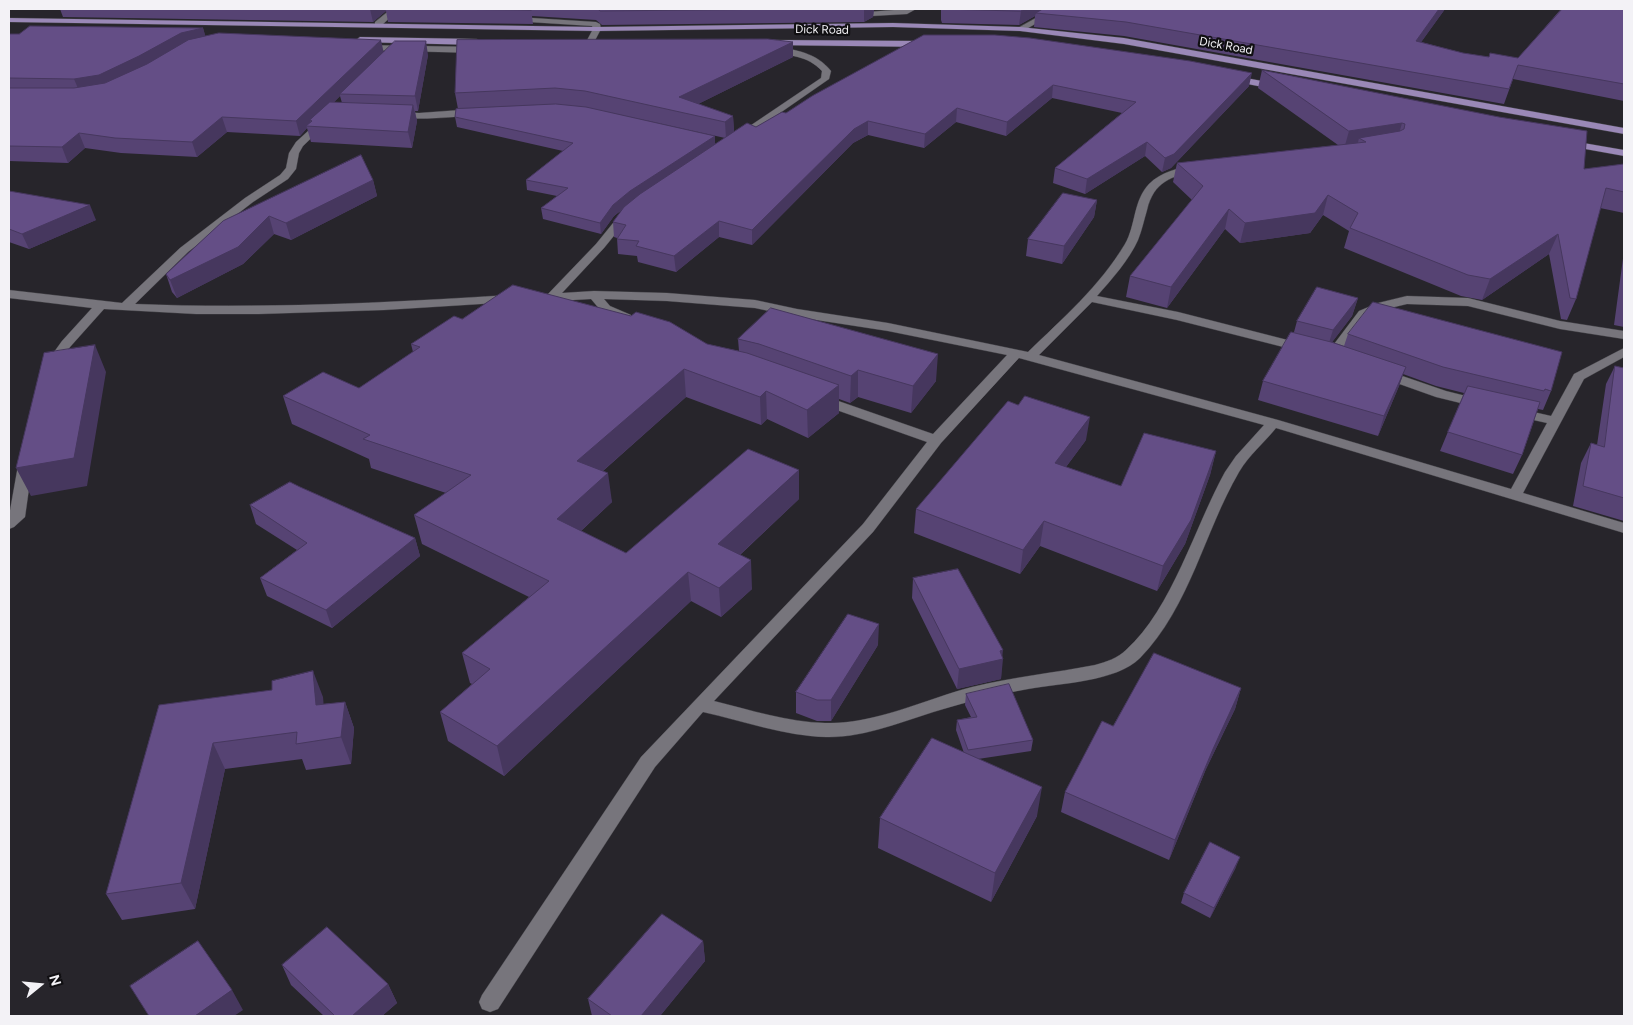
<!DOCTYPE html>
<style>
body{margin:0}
#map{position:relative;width:1633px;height:1025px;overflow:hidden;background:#27252b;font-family:Figtree,sans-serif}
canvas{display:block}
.frame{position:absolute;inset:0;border:10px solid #f3f2f6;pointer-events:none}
.north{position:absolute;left:15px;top:960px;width:50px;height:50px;-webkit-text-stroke:4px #100f12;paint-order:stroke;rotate:73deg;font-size:14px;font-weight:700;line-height:20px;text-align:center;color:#f3f2f6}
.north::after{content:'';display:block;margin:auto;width:18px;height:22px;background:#f3f2f6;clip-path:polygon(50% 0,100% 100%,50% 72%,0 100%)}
</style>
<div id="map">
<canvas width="1633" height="1025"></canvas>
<div class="frame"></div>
<div class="north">N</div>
</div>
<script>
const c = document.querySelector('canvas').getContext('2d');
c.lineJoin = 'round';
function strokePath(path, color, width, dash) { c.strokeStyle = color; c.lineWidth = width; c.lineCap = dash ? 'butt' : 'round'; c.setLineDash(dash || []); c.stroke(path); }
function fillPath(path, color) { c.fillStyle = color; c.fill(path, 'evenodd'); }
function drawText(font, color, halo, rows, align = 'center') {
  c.font = font + ' Figtree,sans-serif'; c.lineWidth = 4.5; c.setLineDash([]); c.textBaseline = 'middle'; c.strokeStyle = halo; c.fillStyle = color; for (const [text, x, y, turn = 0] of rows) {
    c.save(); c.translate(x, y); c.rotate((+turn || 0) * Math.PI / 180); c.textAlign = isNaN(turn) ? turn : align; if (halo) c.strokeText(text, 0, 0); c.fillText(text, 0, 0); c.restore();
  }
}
const minor = new Path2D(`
 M391,9H399L381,26H375V22Z
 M494,9H502L501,16L596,22L600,24L601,29L592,46L589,47L585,44L593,29L592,26L497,20L493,18L492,13Z
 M907,9H916L907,14L854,17L850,15L854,13Z
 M1052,9H1061L1023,31L1016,29Z
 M363,45L478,47L482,50L478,53L360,50L359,48Z
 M773,47C795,49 817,53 831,71L829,79L741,140H735V136L821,78L822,71C807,55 790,56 770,52L769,50Z
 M475,109L480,112L478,114C465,117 400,122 391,115L396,112L419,113Z
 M323,119L328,122L303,146L299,153L296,169L288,179L253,202L188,252L135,304C260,309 384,303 509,295L513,296L515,299L513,302L384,310L259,314H196L104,309L70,347L55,369H45L44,366L62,341L92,308L9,298V290L122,303L180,248L245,198L280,175L286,168L289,153L296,142L320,120Z
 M1194,165L1198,166V170C1171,177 1154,181 1147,210C1144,220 1142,230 1138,240C1129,260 1112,279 1097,296L1178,312L1307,345L1309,348L1307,351L1303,352L1177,320L1092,302L1039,355L1278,420L1511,489L1547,423L1511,415L1509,412L1511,409L1516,408L1551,416L1574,374L1624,348V357L1584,379L1523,493L1624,523V533L1276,428C1264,443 1249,455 1239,472C1204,532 1190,607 1140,658C1116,682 1060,683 1028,689C998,694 969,701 940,710C903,721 864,738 826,737C785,736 743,721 703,712L655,767L498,1009L490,1012L482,1009L479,1002L482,995L641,757L863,524L927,442L814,402L812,399L814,396H824L933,434L1007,355L888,331L797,317L755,308L667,301L604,299L610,306L631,315L633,318L627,322L602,312L591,299L539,302L535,301L533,298L535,295L548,294L596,244L622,212H630L631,214L630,216L604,248L562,293L594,291L667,293L755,300L797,309L888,323L1028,352C1062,319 1100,286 1125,244C1136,225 1133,201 1149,184C1161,172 1178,168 1194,165ZM1019,358L1264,425L1236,456L1225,472C1195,526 1172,609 1126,650C1118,658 1106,662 1095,665C1054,673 1013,677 972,687C926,699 873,725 825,723C788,722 750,710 714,701L873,532L941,443Z
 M1407,296L1468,298L1560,321L1624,331V339L1560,329L1468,306L1407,304L1386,309L1367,317L1336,359H1326L1325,356L1359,311L1378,303Z
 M1382,369L1446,391L1486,401L1488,404L1481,408L1436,397L1377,376L1375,373Z
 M26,456L31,457L33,460L25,517L14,527L9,529V516L19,460L21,457Z`);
const major = new Path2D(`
 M9,18L597,27L893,23L1020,27L1124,38L1624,128V134L1124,44L1020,31L893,27L597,31L9,22Z
 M360,37L477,39L481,42L477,45L357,42L356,40Z
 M773,40L927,41L931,44L927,47L770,45V41Z
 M1230,75L1278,84L1283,87L1278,90L1227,80V76Z
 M1566,140L1624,150V156L1563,145L1561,143Z`);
strokePath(minor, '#424146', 1);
strokePath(major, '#424146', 1);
fillPath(minor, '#77757c');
fillPath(major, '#9a88b7');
fillPath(new Path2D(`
 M60,9H874L873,17L864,22L602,25L596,20L532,16L533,24L388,22L386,11L373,22L63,17Z
 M941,9H1445L1421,42L1463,53L1489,57L1518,58L1561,9H1560H1624V101L1513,79L1504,104L1124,36L1034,27L1035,16L1019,25L942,23L941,20Z
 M203,28L205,36L383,52L428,55L418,111H415L417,121L412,148L311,142L307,128L300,136L227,132L197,157L121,153L85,148L68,163L9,161V34H19ZM340,96L342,103L334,102Z
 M924,35L1249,86L1171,168L1162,172L1145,156L1085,194L1053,183L1055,168L1122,113L1052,98L1006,136L956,122L924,148L868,135L853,143L752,245L719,237L676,272L638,262L637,256L618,254L617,238L614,237L613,222L623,209L614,216L601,234L543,219L541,208L557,196L527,190L526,180L563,151L457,127L455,117L458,109L455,93L793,42V57L698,104L733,116L734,132L756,127L786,113ZM586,107L725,138L715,144V136Z
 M1262,70L1584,169L1624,164V213L1600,208L1576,299L1567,320L1561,319L1549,254L1482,300L1461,296L1344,248L1349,231L1323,215L1310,233L1240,243L1225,229L1167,308L1126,297L1130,276L1192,200L1173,182L1177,163L1338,145L1258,88Z
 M373,180L377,196L291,240L274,234L243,264L177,298L172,292L166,274L223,221Z
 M9,191L96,220L29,249L9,242Z
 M1097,200L1094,217L1062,264L1026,256L1028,239Z
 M1624,251V327L1614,325Z
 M1358,298L1352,316L1332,342L1344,346L1348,334L1551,391L1543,410L1538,409L1522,455L1513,474L1440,451L1464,393L1436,386L1403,374L1399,386L1378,436L1258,400L1263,381L1294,332L1297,321Z
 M462,319L707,344L739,351L738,339L936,381L911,413L858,397L850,403L839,399V413L808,438L767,419L761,425L686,397L603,471L612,502L581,531L626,553L799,499L740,555L752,589L721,617L691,601L504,776L448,741L440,712L472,684L470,683L462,653L529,597L422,544L414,515L446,493L371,468L369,459L292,424L283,396L359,388L413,352L411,344Z
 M1615,366L1624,368V521L1573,506L1581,463L1591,443L1597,445L1606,384Z
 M1086,440L1066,467L1121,486L1216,451L1210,475L1185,544L1157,591L1040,546L1020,574L914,533L916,509Z
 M300,487L415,538L420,556L332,628L267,596L260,578L297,550L256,524L250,505Z
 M913,578L1002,656L1001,679L957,689L912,598Z
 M878,645L831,721H817L796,713V692Z
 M1241,688L1235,709L1206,769L1169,860L1061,812L1065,792L1113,726Z
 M966,694L1033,740L1031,751L978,759L1037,816L991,902L878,848L880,818L964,753L956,730L957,720L971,717L965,705Z
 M323,697V704L345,702L354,728L351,764L306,770L302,759L225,769L195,909L122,920L106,894L159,705Z
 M1236,867L1210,918L1181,903L1184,893Z
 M703,941L705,961L660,1016H592L588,999Z
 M282,965L388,984L397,1003L382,1016H324L291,985Z`), '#564373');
fillPath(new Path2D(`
 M370,9H385L386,11L373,22Z
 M864,9H874L873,17L864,22Z
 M1025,9H1049L1036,13L1035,16L1019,25L1021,11Z
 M1439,9H1445L1412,55L1416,41Z
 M203,28L207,41L80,93L74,79L181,33Z
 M381,40L384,54L340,94V96L313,123L312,121L310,120L311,124L306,126L307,128L300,136L296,121Z
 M426,41L428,55L418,111L415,96Z
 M793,42V57L682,112L679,97Z
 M1252,73L1249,86L1171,168L1162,172L1165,158Z
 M1053,85L1052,98L1006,136L1007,122Z
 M413,105L417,121L412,148L408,132Z
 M957,108L956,122L924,148L925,134Z
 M733,116L734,133L726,138L725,122Z
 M222,117L227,132L197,157L192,142Z
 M868,121V135L853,143L752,245V230L854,129Z
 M1402,123L1397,141L1359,138L1357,147L1344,149L1349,131Z
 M79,133L85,148L68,163L62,147Z
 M715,136V146L631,202L614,216L601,234L600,223L613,205L630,191Z
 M1147,142L1145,156L1085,194L1087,179Z
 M373,180L377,196L291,240L286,223Z
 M1328,195L1323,215L1310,233L1240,243L1245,223Z
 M1097,200L1094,217L1062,264L1064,246Z
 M90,205L96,220L29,249L22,234Z
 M1229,209L1225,229L1167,308L1171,287Z
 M269,216L274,234L243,264L177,298L170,280Z
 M719,221V237L676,272L674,256Z
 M1558,234L1549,254L1482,300L1490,279Z
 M1358,298L1352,316L1327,349L1333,330Z
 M95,345L106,372L87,486L31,496L16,468Z
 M938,354L936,381L911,413L913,386Z
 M1406,367L1399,386L1378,436L1384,416Z
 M684,369L686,397L581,490L577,461Z
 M858,370V397L850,403L851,376Z
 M839,385V413L808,438L807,410Z
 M766,391L767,419L761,425L760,397Z
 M1090,417L1086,440L1051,487L1055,463Z
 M1216,451L1210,475L1185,544L1157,591L1163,566Z
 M799,470V499L720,573L718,544Z
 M608,473L612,502L562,548L557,519Z
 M1044,521L1040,546L1020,574L1023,550Z
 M415,538L420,556L332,628L326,610Z
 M751,560L752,589L721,617L719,588Z
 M688,572L691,601L504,776L497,746Z
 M879,624L878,645L831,721V700Z
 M1003,650L1002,659H1003L1001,679L957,689L959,669Z
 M313,671L323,697L326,732L316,705Z
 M1241,688L1235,709L1206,769L1169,860L1175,840L1213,749Z
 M345,702L354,728L351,764L341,737Z
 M213,743L225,769L195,909L181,883Z
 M1042,787L1037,816L991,902L995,873Z
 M1240,857L1236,867L1210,918L1214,908Z
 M703,941L705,961L660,1016H641Z
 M388,984L397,1003L382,1016H352Z
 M232,990L243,1010L234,1016H195Z`), '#46375e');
const building = new Path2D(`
 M423,9H505L531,10Z
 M598,9H790L601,11Z
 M943,9H1025L1021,11Z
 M1043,9H1439L1416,41L1463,53L1489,57L1490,53L1518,58L1562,9H1624V84L1518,65L1509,89L1126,22L1036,13Z
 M30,26L203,28L181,33L139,56L99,75L74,79L9,78V34H19Z
 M219,33L381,40L296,121L222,117L192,142L115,138L79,133L62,147L9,146V88H74L105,83L147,64L188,40Z
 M924,35H995L1030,38L1190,61L1252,73L1174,154L1165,158L1147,142L1087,179L1055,168L1136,102L1053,85L1007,122L957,108L925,134L868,121L854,129L752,230L719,221L674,256L636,246L639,241L617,239L626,225L613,222L624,207L640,194L747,123L756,127L782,112L786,113L812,96Z
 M768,39L793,42L679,97L733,116L725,122L585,91L555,88L455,93L457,40Z
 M395,41H426L415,96L340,94Z
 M1262,70L1499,117L1587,131L1584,169L1624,164V192L1606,188L1576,299L1570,298L1558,234L1490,279L1468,275L1350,228L1358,213L1328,195L1315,213L1245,223L1229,209L1171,287L1130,276L1203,186L1177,163L1366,142L1359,138L1400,131L1404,129L1405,124L1402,123L1349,131Z
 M330,102L413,105L408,132L306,126L312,121L310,120Z
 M556,104L586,107L715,136L630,191L613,205L600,223L541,208L568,188L526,180L573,143L455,117L456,109Z
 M361,155L373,180L286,223L269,216L238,247L170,280L166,274L223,221Z
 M9,191L90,205L22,234L9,229Z
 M1063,193L1097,200L1064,246L1028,239Z
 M513,285L631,316L636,312L670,322L707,344L747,353L839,385L807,410L766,391L760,397L684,369L577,461L608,473L557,519L626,553L748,449L799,470L718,544L751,560L719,588L688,572L497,746L440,712L490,669L462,653L549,581L414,515L471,475L363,439L370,435L283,396L323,372L359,388L420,347L411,344L454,316L462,319Z
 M1317,287L1358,298L1333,330L1297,321Z
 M1373,302L1562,352L1551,391L1545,389L1544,391L1443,367L1348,334Z
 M771,308L938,354L913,386L858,370L851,376L759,344L738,339Z
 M1291,332L1331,342L1406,367L1384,416L1263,381Z
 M95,345L74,458L16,468L44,353Z
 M1615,366L1624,368V498L1583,486L1591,443L1604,447Z
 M1468,386L1540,402L1522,455L1448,432Z
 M1025,396L1090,417L1055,463L1121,486L1144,433L1216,451L1191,520L1163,566L1044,521L1023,550L916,509L1008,401L1018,405Z
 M290,482L300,487L415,538L326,610L260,578L307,543L250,505Z
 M958,569L1003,650L1000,651L1003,659L959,669L913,578Z
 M848,614L879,624L831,700H817L796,692Z
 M1154,653L1241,688L1213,749L1175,840L1065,792L1102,721L1113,726Z
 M313,671L316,705L345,702L341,737L296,744L297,732L213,743L181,883L106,894L159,705L272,690V681Z
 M1009,684L1033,740L968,750L957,720L977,717L966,694Z
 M932,738L1042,787L995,873L880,818Z
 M1210,842L1240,857L1214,908L1184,893Z
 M662,914L703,941L641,1016H612L588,999Z
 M327,927L388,984L352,1016H335L282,965Z
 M198,941L232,990L195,1016H149L130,986Z`);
fillPath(building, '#644e86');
strokePath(building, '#46375e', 1);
drawText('12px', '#f3f2f6', '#100f12', [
 ["Dick Road",822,30,1],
 ["Dick Road",1226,46,10]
]);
</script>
